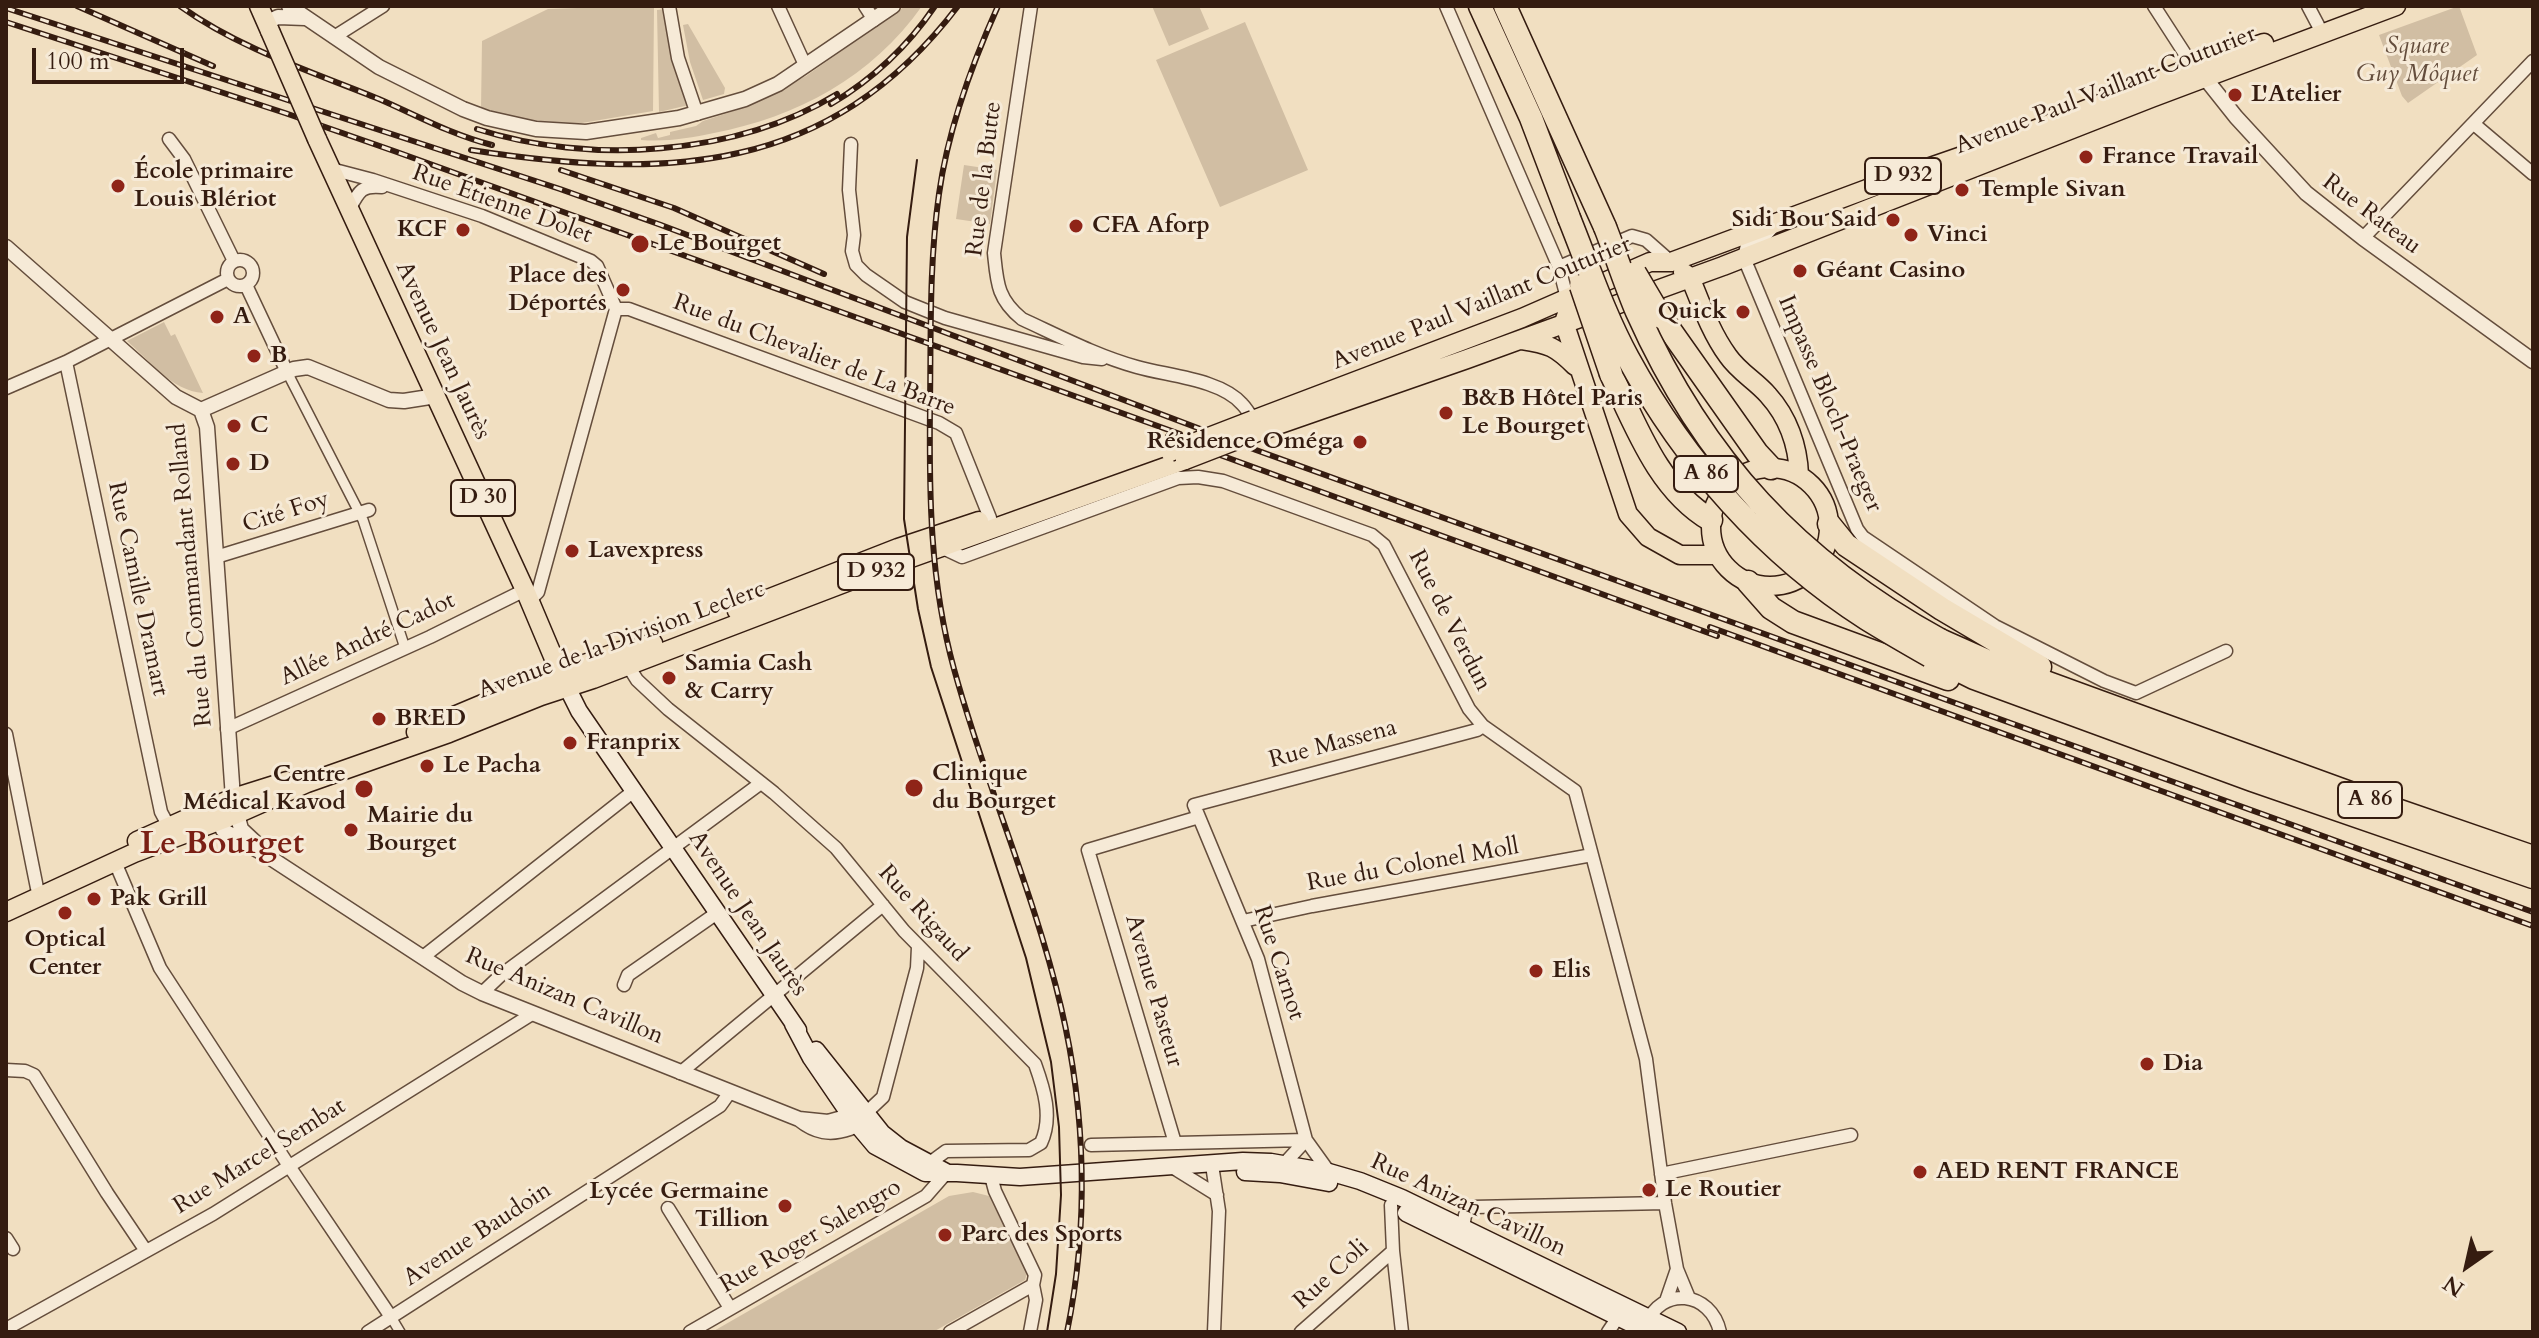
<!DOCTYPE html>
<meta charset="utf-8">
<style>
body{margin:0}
#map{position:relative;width:2539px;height:1338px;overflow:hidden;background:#f1dfc1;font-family:Cardo,serif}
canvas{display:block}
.frame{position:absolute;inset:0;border:8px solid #351c10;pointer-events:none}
.north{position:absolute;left:2427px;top:1226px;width:80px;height:80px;-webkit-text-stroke:6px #f6ead7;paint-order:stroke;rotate:214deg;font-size:22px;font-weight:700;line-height:32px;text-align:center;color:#351c10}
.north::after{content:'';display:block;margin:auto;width:28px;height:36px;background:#351c10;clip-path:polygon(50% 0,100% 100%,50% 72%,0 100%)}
.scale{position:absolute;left:32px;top:48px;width:152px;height:36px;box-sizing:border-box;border:4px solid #351c10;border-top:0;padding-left:10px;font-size:24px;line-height:28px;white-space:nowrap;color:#351c10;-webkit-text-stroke:6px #f6ead7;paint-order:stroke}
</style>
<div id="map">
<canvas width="2539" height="1338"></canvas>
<div class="frame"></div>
<div class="north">N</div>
<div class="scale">100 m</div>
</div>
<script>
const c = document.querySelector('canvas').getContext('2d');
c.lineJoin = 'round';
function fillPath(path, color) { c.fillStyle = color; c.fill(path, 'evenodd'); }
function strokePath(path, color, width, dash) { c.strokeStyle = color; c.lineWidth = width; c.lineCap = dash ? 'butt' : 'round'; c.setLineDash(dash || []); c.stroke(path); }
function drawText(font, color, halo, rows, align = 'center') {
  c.font = font + ' Cardo,serif'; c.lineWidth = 6; c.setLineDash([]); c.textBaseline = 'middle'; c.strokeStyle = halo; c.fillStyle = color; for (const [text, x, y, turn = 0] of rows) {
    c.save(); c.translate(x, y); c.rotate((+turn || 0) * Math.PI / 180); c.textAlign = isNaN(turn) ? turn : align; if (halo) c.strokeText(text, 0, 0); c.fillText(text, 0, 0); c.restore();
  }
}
fillPath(new Path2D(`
 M578,6L654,8L653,111L576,124L513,119L481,109L482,41L548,9L577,8Z
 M905,6H922C872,77 797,117 714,133C690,138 666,142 641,140V138L656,133L658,138L670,135V132L696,126L703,121L737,110L806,76Z
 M1152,6H1199L1209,29L1169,46Z
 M2459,6L2477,55L2408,103L2402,96L2379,35Z
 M665,9L689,105L659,112L657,10Z
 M1245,22L1308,170L1220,207L1156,60Z
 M688,24L725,88L724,94L703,100L690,62L683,25Z
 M964,165L997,170L990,224L956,219Z
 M164,322L171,336L175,334L203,393C172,391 149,360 127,341Z
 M973,1192L989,1196L1027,1273L1025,1280L933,1332H712L949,1196Z`), '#d1bea3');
const pedestrian = new Path2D(`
 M287,372L363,520L405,648
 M391,1317L400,1332`);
const minor = new Path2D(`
 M669,6L678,58L697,114
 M778,6L805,65
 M865,6L874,20
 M1031,6L994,253C997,282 997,299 1022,319C1059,336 1097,356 1137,367C1168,376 1220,379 1242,404C1248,410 1252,418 1256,425
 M1446,6L1559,267L1568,302
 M2154,6L2196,71
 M2308,6L2318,25
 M334,37L383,6
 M2474,124L2533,174
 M169,139L184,159L234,261
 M851,144L849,190L854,235L852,251L856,265L866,275L905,302L945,318L1083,357L1102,359
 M331,169L373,180L482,216L591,261L597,266L616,309
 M350,208C359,191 362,185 382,187
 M1773,227L1761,240L1747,245L1744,258L1857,529L1863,537L1995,626L2104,681L2136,693L2226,651
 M2363,238L2533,61
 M227 273a13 13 0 1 1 26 0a13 13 0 1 1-26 0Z
 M1559,267L1632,236L1646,240L1671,262
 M246,285L287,372
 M616,309H629L637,312L939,423L956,433L990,518
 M66,362L161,812L168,825
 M6,388L66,362L228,279
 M943,548L962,557L1178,478L1198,477L1223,481L1372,535L1384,545L1469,709L1483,726L1575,791L1646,1059L1665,1203L1677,1269L1689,1298
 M216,557L369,510
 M530,600L538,592L616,309
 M627,664L637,680L668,709L774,793L836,848L904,931L1035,1064C1044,1089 1053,1117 1041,1143L1029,1150L946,1151L931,1162
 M227,729L430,637L525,590
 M6,734L37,888
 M115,862L160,968L289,1166L391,1317
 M1243,921L1312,906L1592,855
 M423,957L635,790
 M624,985L628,975L717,913
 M482,993L501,975L761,783
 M6,1070L25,1071L34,1075L107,1193L146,1251
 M680,1073L883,905
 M866,1113L883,1097L917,968L918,947
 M1175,1143L1088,850L1199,817
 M1091,1145L1306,1140
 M1285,1163L1306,1140
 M1212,1165L1219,1211L1214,1332
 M1172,1167L1217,1195
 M1329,1172L1306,1140L1258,959L1194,805L1477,730L1483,726
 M1661,1174L1851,1135
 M1391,1205L1393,1251L1402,1332
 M668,1208L730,1308
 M1463,1228L1465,1215L1473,1207L1665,1203
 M6,1238L13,1249
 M1666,1301L1677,1269
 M1646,1325C1661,1285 1711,1291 1720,1332
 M6,1329L213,1214L532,1014
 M368,1332L720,1106L730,1092
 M690,1332L926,1196L947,1172
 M950,1332L1033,1285L1035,1275L995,1191L991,1176
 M1030,1332L1036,1300L1033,1285
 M1301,1332L1393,1251
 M1608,1332L1618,1317`);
const tertiary = new Path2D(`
 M289,6L379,67L463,109L487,118L536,129L586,132L679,118L745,99L778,84L893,6
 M267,22L278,17L305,18
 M2205,78L2236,117L2306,193L2363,238L2533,361
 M6,247L176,397L201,410L207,427L233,798L241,829L257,844
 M201,410L294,369L308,367L389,400L404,401L436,396
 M225,812L220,821L223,830L228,833L266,855L462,983L482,993L799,1119C815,1132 830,1135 850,1128L854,1121L846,1117L828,1122L799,1119`);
const secondary = new Path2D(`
 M562,677L579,711L798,1030
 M793,1024L811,1058L854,1121L875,1146L925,1173H957L1020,1177L1243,1161L1271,1162L1329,1172L1360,1181L1402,1198L1678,1332
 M816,1050L882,1133L901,1148L946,1172
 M1245,1172L1280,1174L1329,1183
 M1406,1213L1648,1332`);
const primary = new Path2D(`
 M259,6L270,31
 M317,139L525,590L560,673
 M1683,272L1690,277C1701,304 1711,333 1728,356C1739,372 1756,381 1768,395C1788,417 1798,446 1799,475
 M1568,311L1564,322L1628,514L1648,537L1680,555H1718
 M1522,340C1549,344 1556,347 1575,366
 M1253,420L1522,318L1650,262H1671L1867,189L2011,139L2180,72L2264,43
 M1260,431L1467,359L1723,266L2151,98L2396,6
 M1711 527a59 59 0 1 1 118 0a59 59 0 1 1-118 0Z
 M737,611L898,548L979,521
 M416,732L535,682L620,651L633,650L653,643
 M137,841L233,798L287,781
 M6,912L134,853L237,814L307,783L449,733L541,696L593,679L894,564L1185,460`);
const motorway = new Path2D(`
 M1480,6L1531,118L1569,218
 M1505,6L1605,227
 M1661,317L1757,453L1771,468
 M1611,374C1636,426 1659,490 1711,520
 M1829,524L1846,545L1942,609L2040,667
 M1748,582L1771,608L1793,622L1948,679
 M1940,640L1985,660L2397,810L2533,857
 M1930,656L1974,678L2252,780L2533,877`);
strokePath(pedestrian, '#644d3c', 12);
strokePath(minor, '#644d3c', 15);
strokePath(tertiary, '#644d3c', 17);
strokePath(secondary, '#351c10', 19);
strokePath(primary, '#351c10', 21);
strokePath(motorway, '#351c10', 25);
strokePath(pedestrian, '#f6ead7', 9);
strokePath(minor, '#f6ead7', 12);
strokePath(tertiary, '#f6ead7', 14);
strokePath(secondary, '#f6ead7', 16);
strokePath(primary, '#f1dfc1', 18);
strokePath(motorway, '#f1dfc1', 22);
strokePath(new Path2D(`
 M917,160L907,237L904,519L918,609L931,667L1026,958L1051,1062L1059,1127L1061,1195L1056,1274L1047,1332`), '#351c10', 2);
const rail = new Path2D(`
 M77,6L213,66
 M180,6C240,49 310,71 379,99C416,115 452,135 492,145
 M998,6C971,66 948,129 939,194C929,264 931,335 930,405C929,495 930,582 954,669C985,783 1034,892 1061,1007C1086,1113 1089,1225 1067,1332
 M6,8L560,189L661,225L1256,450L2533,912
 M6,22L285,113L394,151L1180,434
 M831,104C873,79 908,46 935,6
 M477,129C589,165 736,156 837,94
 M471,150C664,180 829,176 958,6
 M561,170L674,208L824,274
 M1168,436L1717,636
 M1710,627L2533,926`);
strokePath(rail, '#351c10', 6);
strokePath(rail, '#f6ead7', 3, [9]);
const primaryBridge = new Path2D(`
 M270,31L317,139
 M1170,452L1253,420
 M1185,460L1260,431`);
const motorwayBridge = new Path2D(`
 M1569,218C1588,265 1604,314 1628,358C1685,463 1767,555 1867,619C1888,632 1909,644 1930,656
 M1605,227C1616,255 1625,284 1637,312C1703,460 1798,562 1940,640
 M1635,273L1661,317
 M1581,286L1611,374`);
strokePath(primaryBridge, '#351c10', 21, []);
strokePath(motorwayBridge, '#351c10', 25, []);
strokePath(primaryBridge, '#f1dfc1', 18);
strokePath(motorwayBridge, '#f1dfc1', 22);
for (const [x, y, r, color] of [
 [2235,95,8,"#8f2418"],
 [2086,157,8,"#8f2418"],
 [118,186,8,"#8f2418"],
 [1962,190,8,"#8f2418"],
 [1893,220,8,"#8f2418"],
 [1076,226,8,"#8f2418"],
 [463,230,8,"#8f2418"],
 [1911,235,8,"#8f2418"],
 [640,244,10,"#8f2418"],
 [1800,271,8,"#8f2418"],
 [623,290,8,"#8f2418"],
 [1743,312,8,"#8f2418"],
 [217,317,8,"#8f2418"],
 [254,356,8,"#8f2418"],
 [1446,413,8,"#8f2418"],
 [234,426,8,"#8f2418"],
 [1360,442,8,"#8f2418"],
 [233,464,8,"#8f2418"],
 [572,551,8,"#8f2418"],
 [669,678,8,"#8f2418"],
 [379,719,8,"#8f2418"],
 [570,743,8,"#8f2418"],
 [427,766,8,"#8f2418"],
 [914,788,10,"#8f2418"],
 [364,789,10,"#8f2418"],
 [351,830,8,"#8f2418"],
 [94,899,8,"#8f2418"],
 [65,913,8,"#8f2418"],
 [1536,971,8,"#8f2418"],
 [2147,1064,8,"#8f2418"],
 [1920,1172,8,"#8f2418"],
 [1649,1190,8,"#8f2418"],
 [785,1206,8,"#8f2418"],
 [945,1235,8,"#8f2418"]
]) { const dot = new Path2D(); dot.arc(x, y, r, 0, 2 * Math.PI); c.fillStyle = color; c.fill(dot); strokePath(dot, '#f6ead7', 3); }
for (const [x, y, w] of [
 [1903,176,76],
 [1706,474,64],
 [483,498,64],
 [876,572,76],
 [2370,800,64]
]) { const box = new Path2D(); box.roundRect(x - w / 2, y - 18, w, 36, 6); c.fillStyle = '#f6ead7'; c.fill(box); strokePath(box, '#351c10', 2); }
drawText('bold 22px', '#351c10', null, [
 ["D 932",1903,176],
 ["A 86",1706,474],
 ["D 30",483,498],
 ["D 932",876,572],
 ["A 86",2370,800]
]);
drawText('italic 24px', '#644d3c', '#f6ead7', [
 ["Square",2417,47],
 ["Guy Môquet",2417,75]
]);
drawText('24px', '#351c10', '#f6ead7', [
 ["Avenue Paul Vaillant Couturier",2106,91,-21],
 ["Rue de la Butte",985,179,-83],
 ["Rue Étienne Dolet",502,205,20],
 ["Rue Rateau",2371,215,37],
 ["Avenue Paul Vaillant Couturier",1482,304,-22],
 ["Avenue Jean Jaurès",442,351,65],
 ["Rue du Chevalier de La Barre",814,356,21],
 ["Impasse Bloch-Praeger",1829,404,67],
 ["Cité Foy",286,513,-18],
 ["Rue du Commandant Rolland",192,575,-95],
 ["Rue Camille Dramart",137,589,78],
 ["Rue de Verdun",1449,621,63],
 ["Allée André Cadot",368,640,-25],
 ["Avenue de la Division Leclerc",622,641,-20],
 ["Rue Massena",1333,745,-15],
 ["Rue du Colonel Moll",1413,866,-10],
 ["Avenue Jean Jaurès",747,914,56],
 ["Rue Rigaud",922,914,48],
 ["Rue Carnot",1278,963,72],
 ["Avenue Pasteur",1153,991,74],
 ["Rue Anizan Cavillon",564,997,23],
 ["Rue Marcel Sembat",260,1157,-32],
 ["Rue Anizan Cavillon",1468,1206,25],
 ["Avenue Baudoin",478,1235,-33],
 ["Rue Roger Salengro",811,1237,-30],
 ["Rue Coli",1332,1275,-42]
]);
drawText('bold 24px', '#351c10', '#f6ead7', [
 ["L'Atelier",2251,95],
 ["France Travail",2102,157],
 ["École primaire",134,172],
 ["Louis Blériot",134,200],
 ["Temple Sivan",1978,190],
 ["Sidi Bou Said",1877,220,"right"],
 ["CFA Aforp",1092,226],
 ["KCF",447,230,"right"],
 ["Vinci",1927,235],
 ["Le Bourget",658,244],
 ["Géant Casino",1816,271],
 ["Place des",607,276,"right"],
 ["Déportés",607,304,"right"],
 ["Quick",1727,312,"right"],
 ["A",233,317],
 ["B",270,356],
 ["B&B Hôtel Paris",1462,399],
 ["Le Bourget",1462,427],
 ["C",250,426],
 ["Résidence Oméga",1344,442,"right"],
 ["D",249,464],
 ["Lavexpress",588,551],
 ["Samia Cash",685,664],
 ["& Carry",685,692],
 ["BRED",395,719],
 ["Franprix",586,743],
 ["Le Pacha",443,766],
 ["Clinique",932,774],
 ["du Bourget",932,802],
 ["Centre",346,775,"right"],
 ["Médical Kavod",346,803,"right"],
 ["Mairie du",367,816],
 ["Bourget",367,844],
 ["Pak Grill",110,899],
 ["Optical",65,940,"center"],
 ["Center",65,968,"center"],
 ["Elis",1552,971],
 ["Dia",2163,1064],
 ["AED RENT FRANCE",1936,1172],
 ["Le Routier",1665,1190],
 ["Lycée Germaine",769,1192,"right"],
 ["Tillion",769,1220,"right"],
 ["Parc des Sports",961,1235]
], 'left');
drawText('bold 32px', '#7a1f14', '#f6ead7', [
 ["Le Bourget",222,846]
]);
</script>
